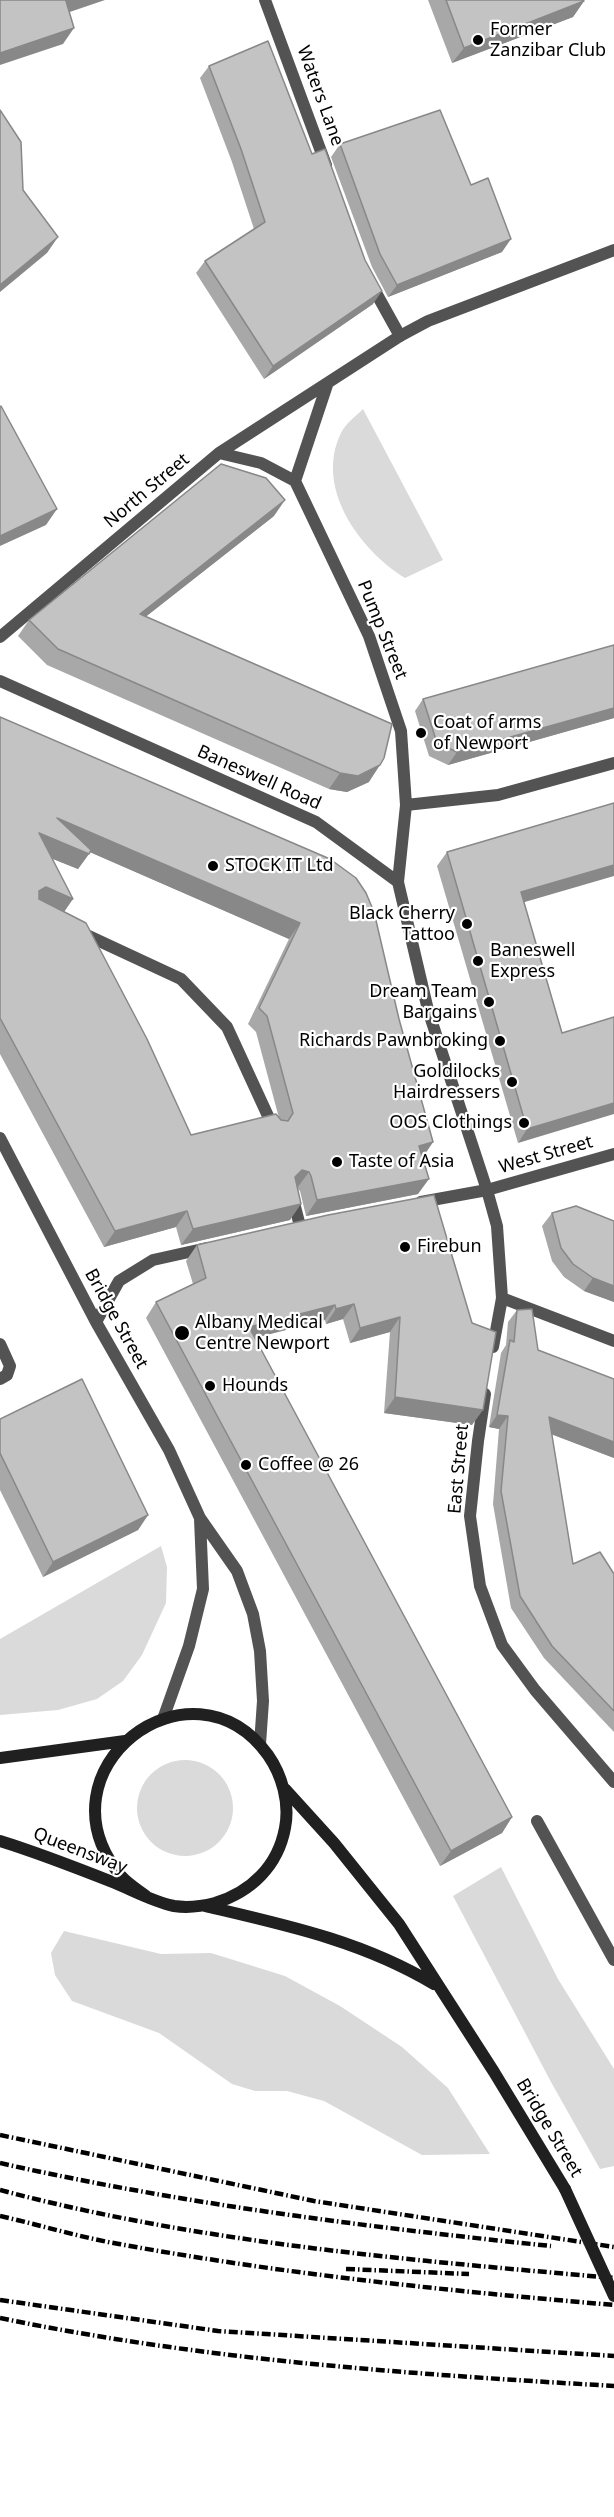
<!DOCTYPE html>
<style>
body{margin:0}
canvas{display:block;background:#fff}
</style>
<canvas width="614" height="2517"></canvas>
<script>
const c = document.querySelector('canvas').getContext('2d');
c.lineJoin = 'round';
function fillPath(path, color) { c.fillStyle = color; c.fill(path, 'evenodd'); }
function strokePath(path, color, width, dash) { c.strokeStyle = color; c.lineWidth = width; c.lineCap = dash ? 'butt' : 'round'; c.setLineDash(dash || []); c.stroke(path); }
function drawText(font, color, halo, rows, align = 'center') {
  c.font = font + ' "Noto Sans",sans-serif'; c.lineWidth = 4.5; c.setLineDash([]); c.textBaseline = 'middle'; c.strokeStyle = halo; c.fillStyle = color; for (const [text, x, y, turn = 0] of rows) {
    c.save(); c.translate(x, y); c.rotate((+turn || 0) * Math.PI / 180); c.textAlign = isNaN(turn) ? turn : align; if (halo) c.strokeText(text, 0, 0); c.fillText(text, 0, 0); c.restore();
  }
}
fillPath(new Path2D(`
 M363,409L443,560L405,578C360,550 314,488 341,433C345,424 356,416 363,409Z
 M161,1546L167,1567L166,1603L142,1655L123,1681L97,1699L58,1710L0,1715V1639Z
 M137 1808a48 48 0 1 1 96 0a48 48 0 1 1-96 0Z
 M501,1867L558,1979L614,2069V2166L600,2169L551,2082L453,1896Z
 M64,1931L161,1954L211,1953L285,1976L340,2006L402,2047L448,2088L490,2154L422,2155L324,2101L287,2091H255L232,2084L159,2033L72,2001L55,1975L51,1953Z`), '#dadada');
strokePath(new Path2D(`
 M265,0L326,165
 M370,282L400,336
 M80,932L181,979L227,1027L274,1129
 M292,1195L300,1226
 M0,1344L10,1366L7,1375L0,1379
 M537,1821L614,1960`), '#535353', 12);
strokePath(new Path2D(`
 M219,453L261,463L295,481L369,636L401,731L406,805L398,882L428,1010L487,1190L497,1226L502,1298L493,1347
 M295,481L327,385
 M0,637L219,453L400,336L428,321L614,250
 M0,681L316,822L398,882
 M406,805L498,795L614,763
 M0,1138L96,1322L169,1450L200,1518L237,1571L253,1614L260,1651L263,1701L260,1744
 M421,1202L487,1190L614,1154
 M502,1298L614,1341
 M96,1322L119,1281L153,1260L207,1248
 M485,1394L478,1441L470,1516L480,1586L502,1645L535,1690L614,1782
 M163,1719L189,1646L203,1589L200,1519`), '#535353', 12);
strokePath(new Path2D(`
 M0,1758L125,1741
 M285,1789L334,1843L399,1924L494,2072L565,2189
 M0,1841C39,1853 77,1868 115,1883C134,1891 154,1902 174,1906C187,1908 203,1906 215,1903C251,1892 278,1866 285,1828C290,1803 282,1775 268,1755C191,1649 33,1770 121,1876C128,1884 138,1890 146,1896
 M205,1906C286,1925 362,1941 434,1984`), '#202020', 12);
strokePath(new Path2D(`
 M0,2135L314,2201L614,2247
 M0,2163C182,2204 366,2227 551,2246
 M0,2190C200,2243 408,2260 614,2278
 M0,2216C40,2225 79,2237 119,2244C283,2274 449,2291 614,2305
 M346,2269L469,2274
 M0,2300L218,2331L614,2356
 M0,2318C203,2360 408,2374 614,2386`), '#000', 4.5, [9, 3, 1.5, 3]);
strokePath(new Path2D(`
 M565,2189L614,2296`), '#202020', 12);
fillPath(new Path2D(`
 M428,0H583L584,1L573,17L452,63Z
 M209,66L312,154L373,304L264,379L196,273L205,261L254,229L232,162L200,78Z
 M340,144L471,185L502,252L388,297L372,267L331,157Z
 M274,516L146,616L369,782L347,792L329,789L47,665L18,636L29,620Z
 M614,645V718L448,765L429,756L415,711L423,699Z
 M0,717L330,859L399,1019L433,1142L423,1157L418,1194L306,1216L300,1191L297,1188L290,1220L181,1245L176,1227L104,1247L0,1054ZM90,852L289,939L248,1024L256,1032L279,1118L191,1135L64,912L53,859L78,869Z
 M447,852L524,902L562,1033L614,1017L518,1143L437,866Z
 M434,1195L472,1425L384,1413L390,1332L350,1343L343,1319L326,1324L325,1320L255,1338L512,1817L502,1833L440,1866L146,1318L156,1302L193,1284L186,1261L197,1245Z
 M552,1213L614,1221V1302L584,1291L564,1277L552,1261L542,1226Z
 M517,1310L538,1350L614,1458L552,1434L573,1564L611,1571L614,1574V1732L544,1658L511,1608L493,1504L499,1429L489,1427L501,1353L506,1345L508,1322Z
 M0,1419L148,1515L138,1530L43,1577L0,1490Z`), '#a8a8a8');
fillPath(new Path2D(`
 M68,0H105L55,17L66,1Z
 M584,1L573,17L452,63L464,48Z
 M74,28L63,44L0,65V53Z
 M58,237L47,253L0,292V285Z
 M511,239L502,252L388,297L397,285Z
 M382,291L373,304L264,379L273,366Z
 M285,500L274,516L129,630L140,614Z
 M57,509L46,525L0,546V536Z
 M614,708V718L448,765L457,752Z
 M380,765L369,782L347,792L329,789L340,773Z
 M57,818L300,923L289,939L46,833Z
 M39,833L89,854L78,869L28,849Z
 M614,865V876L511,906L521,892Z
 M46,887L73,899L62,915L35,903L39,891Z
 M614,1103V1114L518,1143L527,1129Z
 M433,1142L422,1158L419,1146Z
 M302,1170L309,1172L297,1188L295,1177Z
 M429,1179L418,1194L306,1216L317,1200Z
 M301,1204L290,1220L181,1245L193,1229Z
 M187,1211L176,1227L104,1247L115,1231Z
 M593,1278L614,1286V1302L584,1291Z
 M354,1304L343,1319L326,1324L336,1309Z
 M335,1305L325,1320L238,1342L249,1327Z
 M400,1317L390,1332L350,1343L360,1328Z
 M395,1397L483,1410L472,1425L384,1413Z
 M497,1415L508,1416L499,1429L489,1427Z
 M549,1417L614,1442V1458L540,1430Z
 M148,1515L138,1530L43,1577L53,1562Z
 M512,1817L502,1833L440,1866L451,1851Z`), '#888');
const building = new Path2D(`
 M0,0H68L66,1L74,28L0,53Z
 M446,0H583L584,1L464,48Z
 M268,41L312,154L325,149L365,260L382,291L273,366L205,261L265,222L241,149L209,66Z
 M0,110L21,142L23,190L58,237L0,285Z
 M440,110L471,185L488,178L511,239L397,285L380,254L340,144Z
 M1,406L57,509L0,536V407Z
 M221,464L266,478L285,500L140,614L392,724L384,758L380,765L358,776L340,773L58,649L29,620Z
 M614,645V708L457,752L437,743L423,699Z
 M0,717L330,859L356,878L366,893L374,912L399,1019L433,1142L419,1146L429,1179L317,1200L311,1176L309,1172L302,1170L295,1177L301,1204L193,1229L187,1211L115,1231L0,1018ZM57,818L300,923L259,1008L267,1016L293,1113L288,1121L281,1120L276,1114L191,1135L147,1039L86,923L39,899V891L46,887L73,899L39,833L89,854L91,850Z
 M614,803V865L521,892L562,1033L614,1017V1103L527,1129L447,852Z
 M434,1195L472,1323L496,1332L483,1410L395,1397L400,1317L360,1328L354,1304L336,1309L335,1305L249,1327L512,1817L451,1851L156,1302L206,1278L197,1245L328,1215Z
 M576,1206L614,1221V1286L593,1278L573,1264L561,1248L552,1213Z
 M532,1309L538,1350L614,1379V1442L549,1417L573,1564L600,1552L614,1574V1711L552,1646L520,1596L501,1491L508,1416L497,1415L510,1340L514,1342L517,1310Z
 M82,1379L148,1515L53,1562L0,1453V1419Z`);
fillPath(building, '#c3c3c3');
strokePath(building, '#888', 1.5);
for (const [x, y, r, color] of [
 [478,40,6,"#000"],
 [421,733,6,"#000"],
 [213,866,6,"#000"],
 [467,924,6,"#000"],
 [478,961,6,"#000"],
 [489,1002,6,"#000"],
 [500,1041,6,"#000"],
 [512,1082,6,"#000"],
 [524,1123,6,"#000"],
 [337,1162,6,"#000"],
 [405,1247,6,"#000"],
 [182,1333,8,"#000"],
 [210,1386,6,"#000"],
 [246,1465,6,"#000"]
]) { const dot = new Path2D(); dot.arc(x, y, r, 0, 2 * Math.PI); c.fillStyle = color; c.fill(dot); strokePath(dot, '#fff', 2); }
drawText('18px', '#000', '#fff', [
 ["Former",490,30],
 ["Zanzibar Club",490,51],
 ["Coat of arms",433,723],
 ["of Newport",433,744],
 ["STOCK IT Ltd",225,866],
 ["Black Cherry",455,914,"right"],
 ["Tattoo",455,935,"right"],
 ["Baneswell",490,951],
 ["Express",490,972],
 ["Dream Team",477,992,"right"],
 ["Bargains",477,1013,"right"],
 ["Richards Pawnbroking",488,1041,"right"],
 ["Goldilocks",500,1072,"right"],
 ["Hairdressers",500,1093,"right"],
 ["OOS Clothings",512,1123,"right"],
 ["Taste of Asia",349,1162],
 ["Firebun",417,1247],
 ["Albany Medical",195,1323],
 ["Centre Newport",195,1344],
 ["Hounds",222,1386],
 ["Coffee @ 26",258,1465]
], 'left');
drawText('18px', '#000', '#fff', [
 ["Waters Lane",320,96,70],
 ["North Street",147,491,-40],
 ["Pump Street",382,630,68],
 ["Baneswell Road",259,778,24],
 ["West Street",546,1155,-16],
 ["Bridge Street",116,1319,61],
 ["East Street",459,1469,-85],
 ["Queensway",80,1851,21],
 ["Bridge Street",549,2128,59]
]);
</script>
